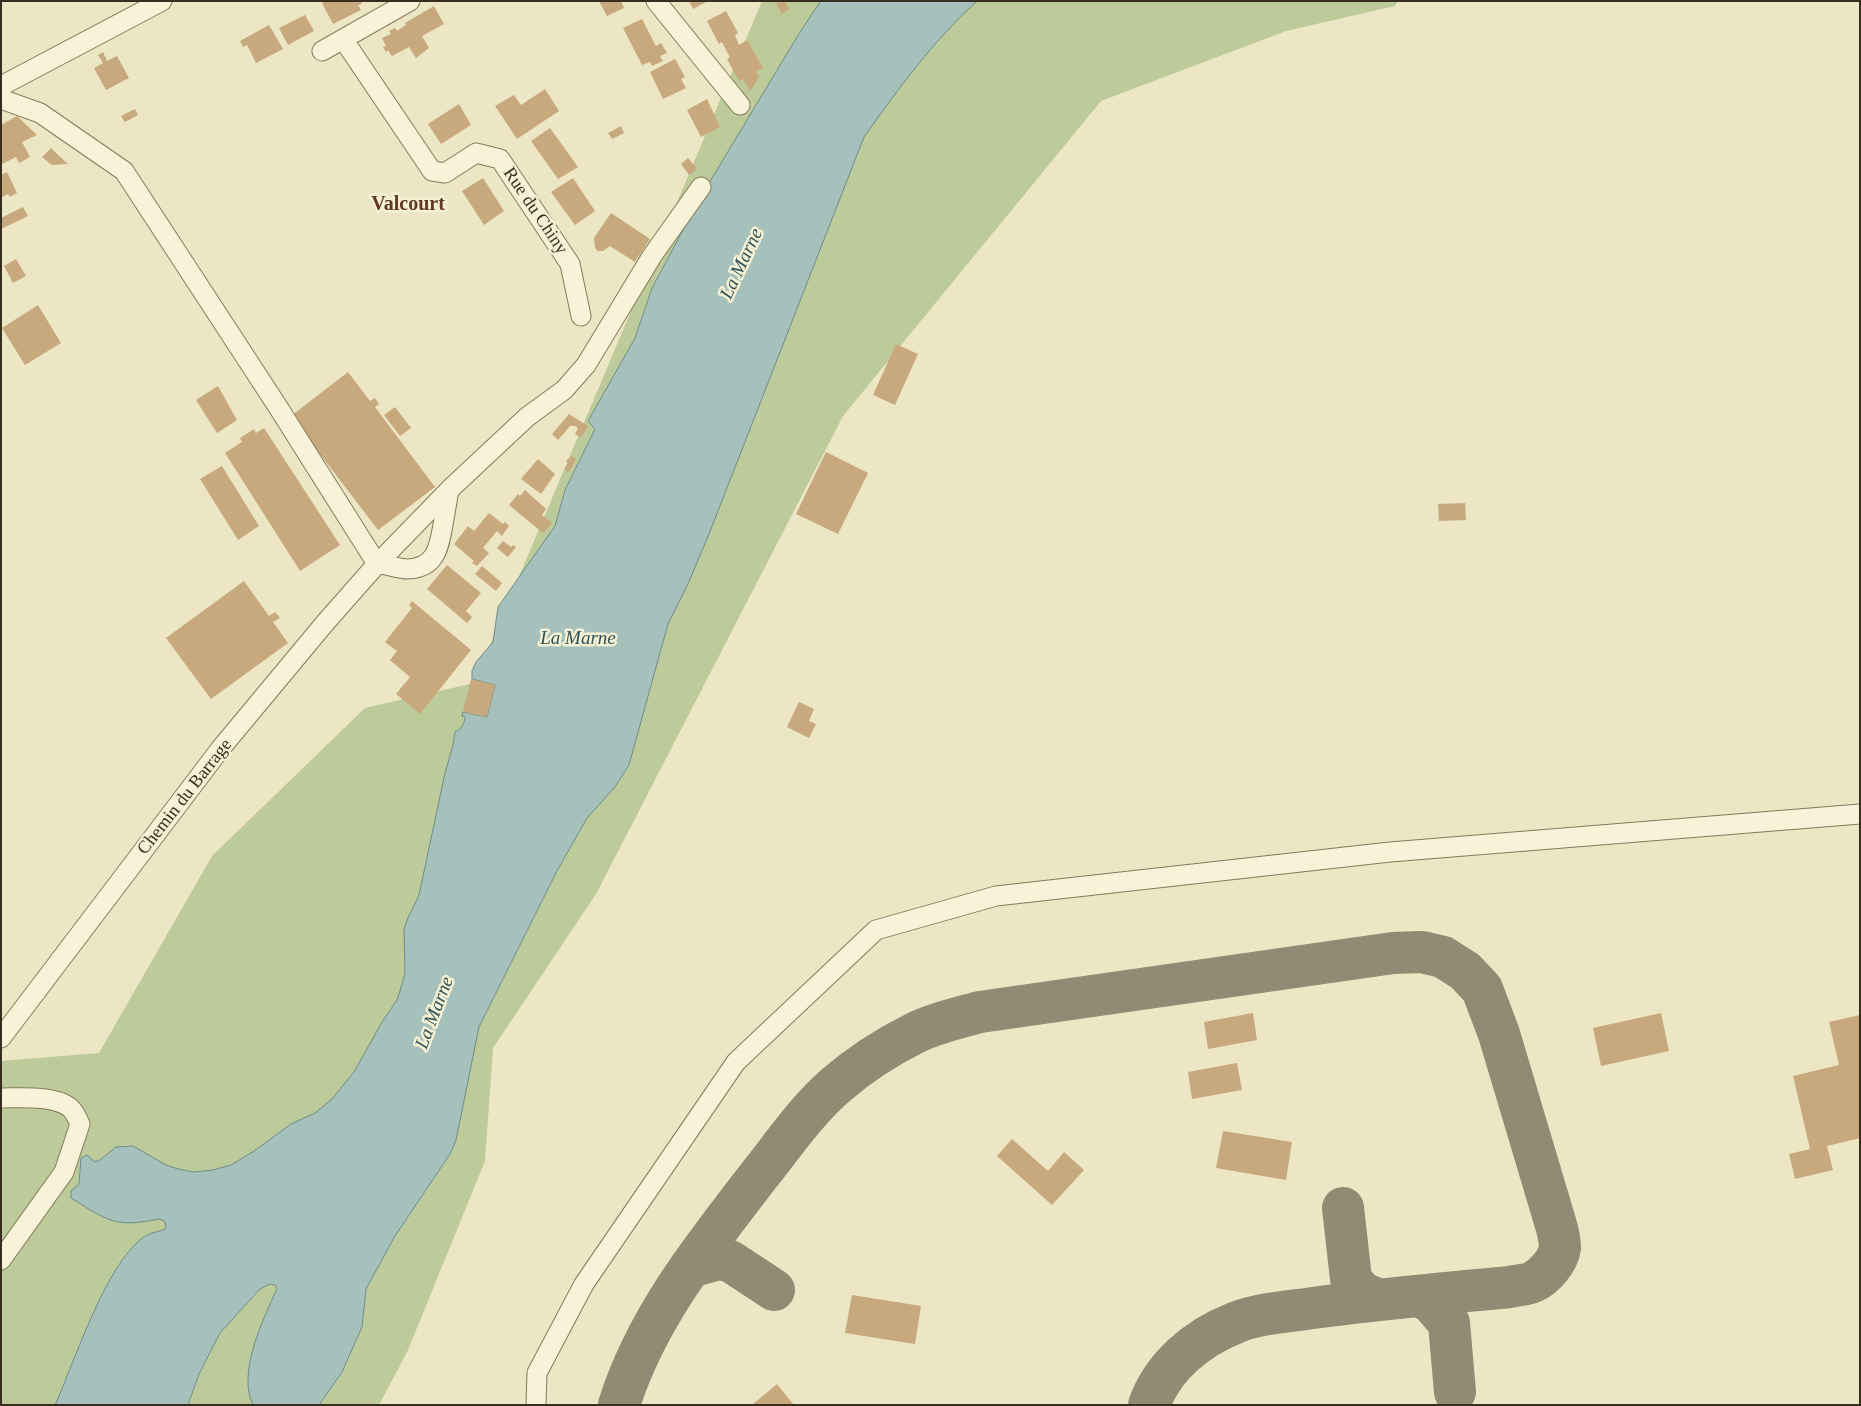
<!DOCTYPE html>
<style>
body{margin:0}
#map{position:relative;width:1861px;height:1406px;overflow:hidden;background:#ece6c5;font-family:Georgia,serif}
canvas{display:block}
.frame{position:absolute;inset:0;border:2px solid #372e1f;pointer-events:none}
</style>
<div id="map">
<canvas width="1861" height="1406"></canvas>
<div class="frame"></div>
</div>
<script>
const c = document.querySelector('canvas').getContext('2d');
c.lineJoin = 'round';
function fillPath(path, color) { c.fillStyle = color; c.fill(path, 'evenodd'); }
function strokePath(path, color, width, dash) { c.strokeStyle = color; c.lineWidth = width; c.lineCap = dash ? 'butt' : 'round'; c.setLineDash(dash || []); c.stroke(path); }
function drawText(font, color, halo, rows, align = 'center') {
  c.font = font + ' Georgia,serif'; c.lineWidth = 5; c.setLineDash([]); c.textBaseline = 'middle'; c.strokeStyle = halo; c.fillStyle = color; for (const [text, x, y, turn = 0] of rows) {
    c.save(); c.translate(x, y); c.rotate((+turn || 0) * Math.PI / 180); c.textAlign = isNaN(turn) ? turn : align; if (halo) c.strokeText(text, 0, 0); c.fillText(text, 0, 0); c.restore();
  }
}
fillPath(new Path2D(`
 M762,1H1398L1395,6L1286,31L1101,101L843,416L596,894L493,1048L485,1161L408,1350L379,1405H1V1061L99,1053L212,856L365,708L474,683Z`), '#bdca99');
const water = new Path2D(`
 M821,1H977C933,41 898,89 864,137L709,534L688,584L668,624L629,765L615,787L587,818L557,871L479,1027L456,1140L450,1154L395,1236L366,1289L362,1327L342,1372L319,1405H253C237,1373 263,1319 277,1289L275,1285L270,1284L260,1289L220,1333L199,1374L188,1405H55C75,1361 107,1259 147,1235C152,1232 159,1232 165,1229L166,1225L164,1221L159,1219C115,1228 108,1221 71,1198V1191L79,1184L81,1158L87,1155L95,1162L100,1160L116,1147L133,1146L166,1165L178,1169L194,1172L213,1170L231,1165L254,1151L291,1124L315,1113L332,1099L354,1072L382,1022L397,1000L400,991L405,973L404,929L408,918L419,895L445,773L453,745L455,732C462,728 464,725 465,717L462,716L463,712L487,717L495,685L472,679V671L476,662L493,642L498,607L555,526L565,490L595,429L588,421L635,338L652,288L703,193L800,32Z`);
fillPath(water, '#a6c0bc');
strokePath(water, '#6e8d8a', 1);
strokePath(new Path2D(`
 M1343,1208L1351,1279L1361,1292L1379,1300
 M690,1267L718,1259L730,1261L774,1290
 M1420,1297L1431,1302L1449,1323L1455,1392
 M619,1405C646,1318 705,1245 760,1174C784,1144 807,1110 836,1085C859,1065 887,1047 915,1033C935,1023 958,1018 980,1012L1393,953L1422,952L1443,957L1465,971L1482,989L1499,1034L1556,1225C1558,1232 1560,1240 1560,1248C1558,1261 1545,1276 1533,1282C1527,1285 1518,1285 1510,1287C1445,1293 1378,1299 1313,1308C1287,1312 1259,1313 1235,1323C1197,1338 1163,1366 1149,1405`), '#928a72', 42);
fillPath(new Path2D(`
 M325,1H361L362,4L358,5L361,10L333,24L322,3Z
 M599,1H621L624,8L607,16Z
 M689,1H708L693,9Z
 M781,1H785L789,9L782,14L776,3Z
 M434,6L444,24L422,36L429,48L416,58L409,47L392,56L388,50L386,52L383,47L386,46L382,38L391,34L389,31L395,28L397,31L406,25L405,23Z
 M726,11L738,33L735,35L739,45L747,40L763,68L756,72L759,77L750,91L743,79L739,81L727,59L730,57L727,52L722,42L719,44L707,21Z
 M305,15L314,31L288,45L279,28Z
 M642,19L656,46L661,43L667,53L660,56L663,61L652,66L650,62L642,65L623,28Z
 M269,25L283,49L256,63L247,45L243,47L240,41Z
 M103,52L107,61L117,56L129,78L106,90L94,68L103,63L98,55Z
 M675,59L685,77L681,79L686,88L663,99L650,72Z
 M545,89L559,111L517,139L495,106L514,95L521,105Z
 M707,99L720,127L701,137L687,110Z
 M459,104L471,125L441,144L428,124Z
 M135,109L138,115L125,122L121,116Z
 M17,116L37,135L22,142L30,157L19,163L16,157L2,164L1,125Z
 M621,126L624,133L612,139L608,133Z
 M550,128L578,167L558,179L531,141Z
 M51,148L57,154L68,164L52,165L42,157Z
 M688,158L697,169L689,175L681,164Z
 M7,172L17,193L10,197L8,194L1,198V175Z
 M483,178L504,211L484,225L462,191Z
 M573,178L595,211L575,225L551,192Z
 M23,207L28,216L1,229V218Z
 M611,213L650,239L635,262L610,246L603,251H598L595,248L594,238Z
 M16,259L26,276L13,283L4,266Z
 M38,305L61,343L25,365L2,328Z
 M896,344L918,354L895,405L873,395Z
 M348,372L370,401L375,398L379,404L375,407L435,487L378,530L291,416Z
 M218,386L237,420L217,433L196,400Z
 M395,407L411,428L400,436L384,415Z
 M569,414L588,426L581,438L575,434L578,428L575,426H570L558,440L552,434Z
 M264,428L340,545L300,571L225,453L242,442L240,438L254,429L256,433Z
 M826,452L868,473L838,534L796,514Z
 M571,456L576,459L569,472L564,470L568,463L566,461Z
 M538,459L555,474L541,494L521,479Z
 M222,466L259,526L238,540L200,479Z
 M525,490L546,509L542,515L552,523L543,533L509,505L518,494L520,496Z
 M1465,503L1466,520L1439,521L1438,504Z
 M489,513L503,524L505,522L509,526L502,536L497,531L483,548L489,553L477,566L472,563L474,561L454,544L468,526L474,531Z
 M503,541L511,547L513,545L516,547L508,557L497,548Z
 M447,565L481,593L466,611L472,617L467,623L427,589Z
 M482,566L502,583L496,591L475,574Z
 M244,581L269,616L275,612L280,618L273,622L288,643L211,699L166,638Z
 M412,601L471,650L420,714L396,694L410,677L390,660L397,651L385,642L412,608L409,605Z
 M471,679L495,685L487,717L463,712Z
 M799,702L814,709L809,721L816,724L809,738L787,727Z
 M1253,1013L1257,1040L1208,1049L1204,1022Z
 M1661,1013L1669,1051L1601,1066L1593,1028Z
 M1860,1015V1138L1827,1146L1833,1170L1795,1179L1789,1154L1810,1149L1793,1076L1839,1065L1829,1022Z
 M1237,1063L1242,1090L1192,1099L1188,1072Z
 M1223,1131L1292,1142L1286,1180L1216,1168Z
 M1012,1139L1048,1171L1064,1152L1084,1170L1052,1205L997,1156Z
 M852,1295L921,1306L915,1344L845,1333Z
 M777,1384L794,1405H752Z`), '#c8a87d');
const minor = new Path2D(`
 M656,1L740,105
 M343,39L432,171L445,173L476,153L500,159L570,264L581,316
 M322,51L410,1
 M1,86L162,1
 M1,99L40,113L124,171L278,407L377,564C388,564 397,569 408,569C436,568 439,547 443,525C445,513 447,502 449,490
 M1,1038L221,748L325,623L377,564L449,490L527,417L564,390L586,365L652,256L701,187
 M1,1098C20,1098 53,1095 69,1107C74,1110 77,1118 80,1124L64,1172L1,1260
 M536,1405L537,1373L584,1284L736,1062L876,930L996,896L1390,852L1860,814`);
strokePath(minor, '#86795c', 21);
strokePath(minor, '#f7f3d8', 19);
drawText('18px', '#372e1f', '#f4f0d4', [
 ["Rue du Chiny",535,211,56],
 ["Chemin du Barrage",185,797,-52]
]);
drawText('italic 19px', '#2f5256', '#f4f0d4', [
 ["La Marne",742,264,-65],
 ["La Marne",578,639],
 ["La Marne",435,1013,-69]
]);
drawText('bold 20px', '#613821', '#f4f0d4', [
 ["Valcourt",408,205]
]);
</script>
